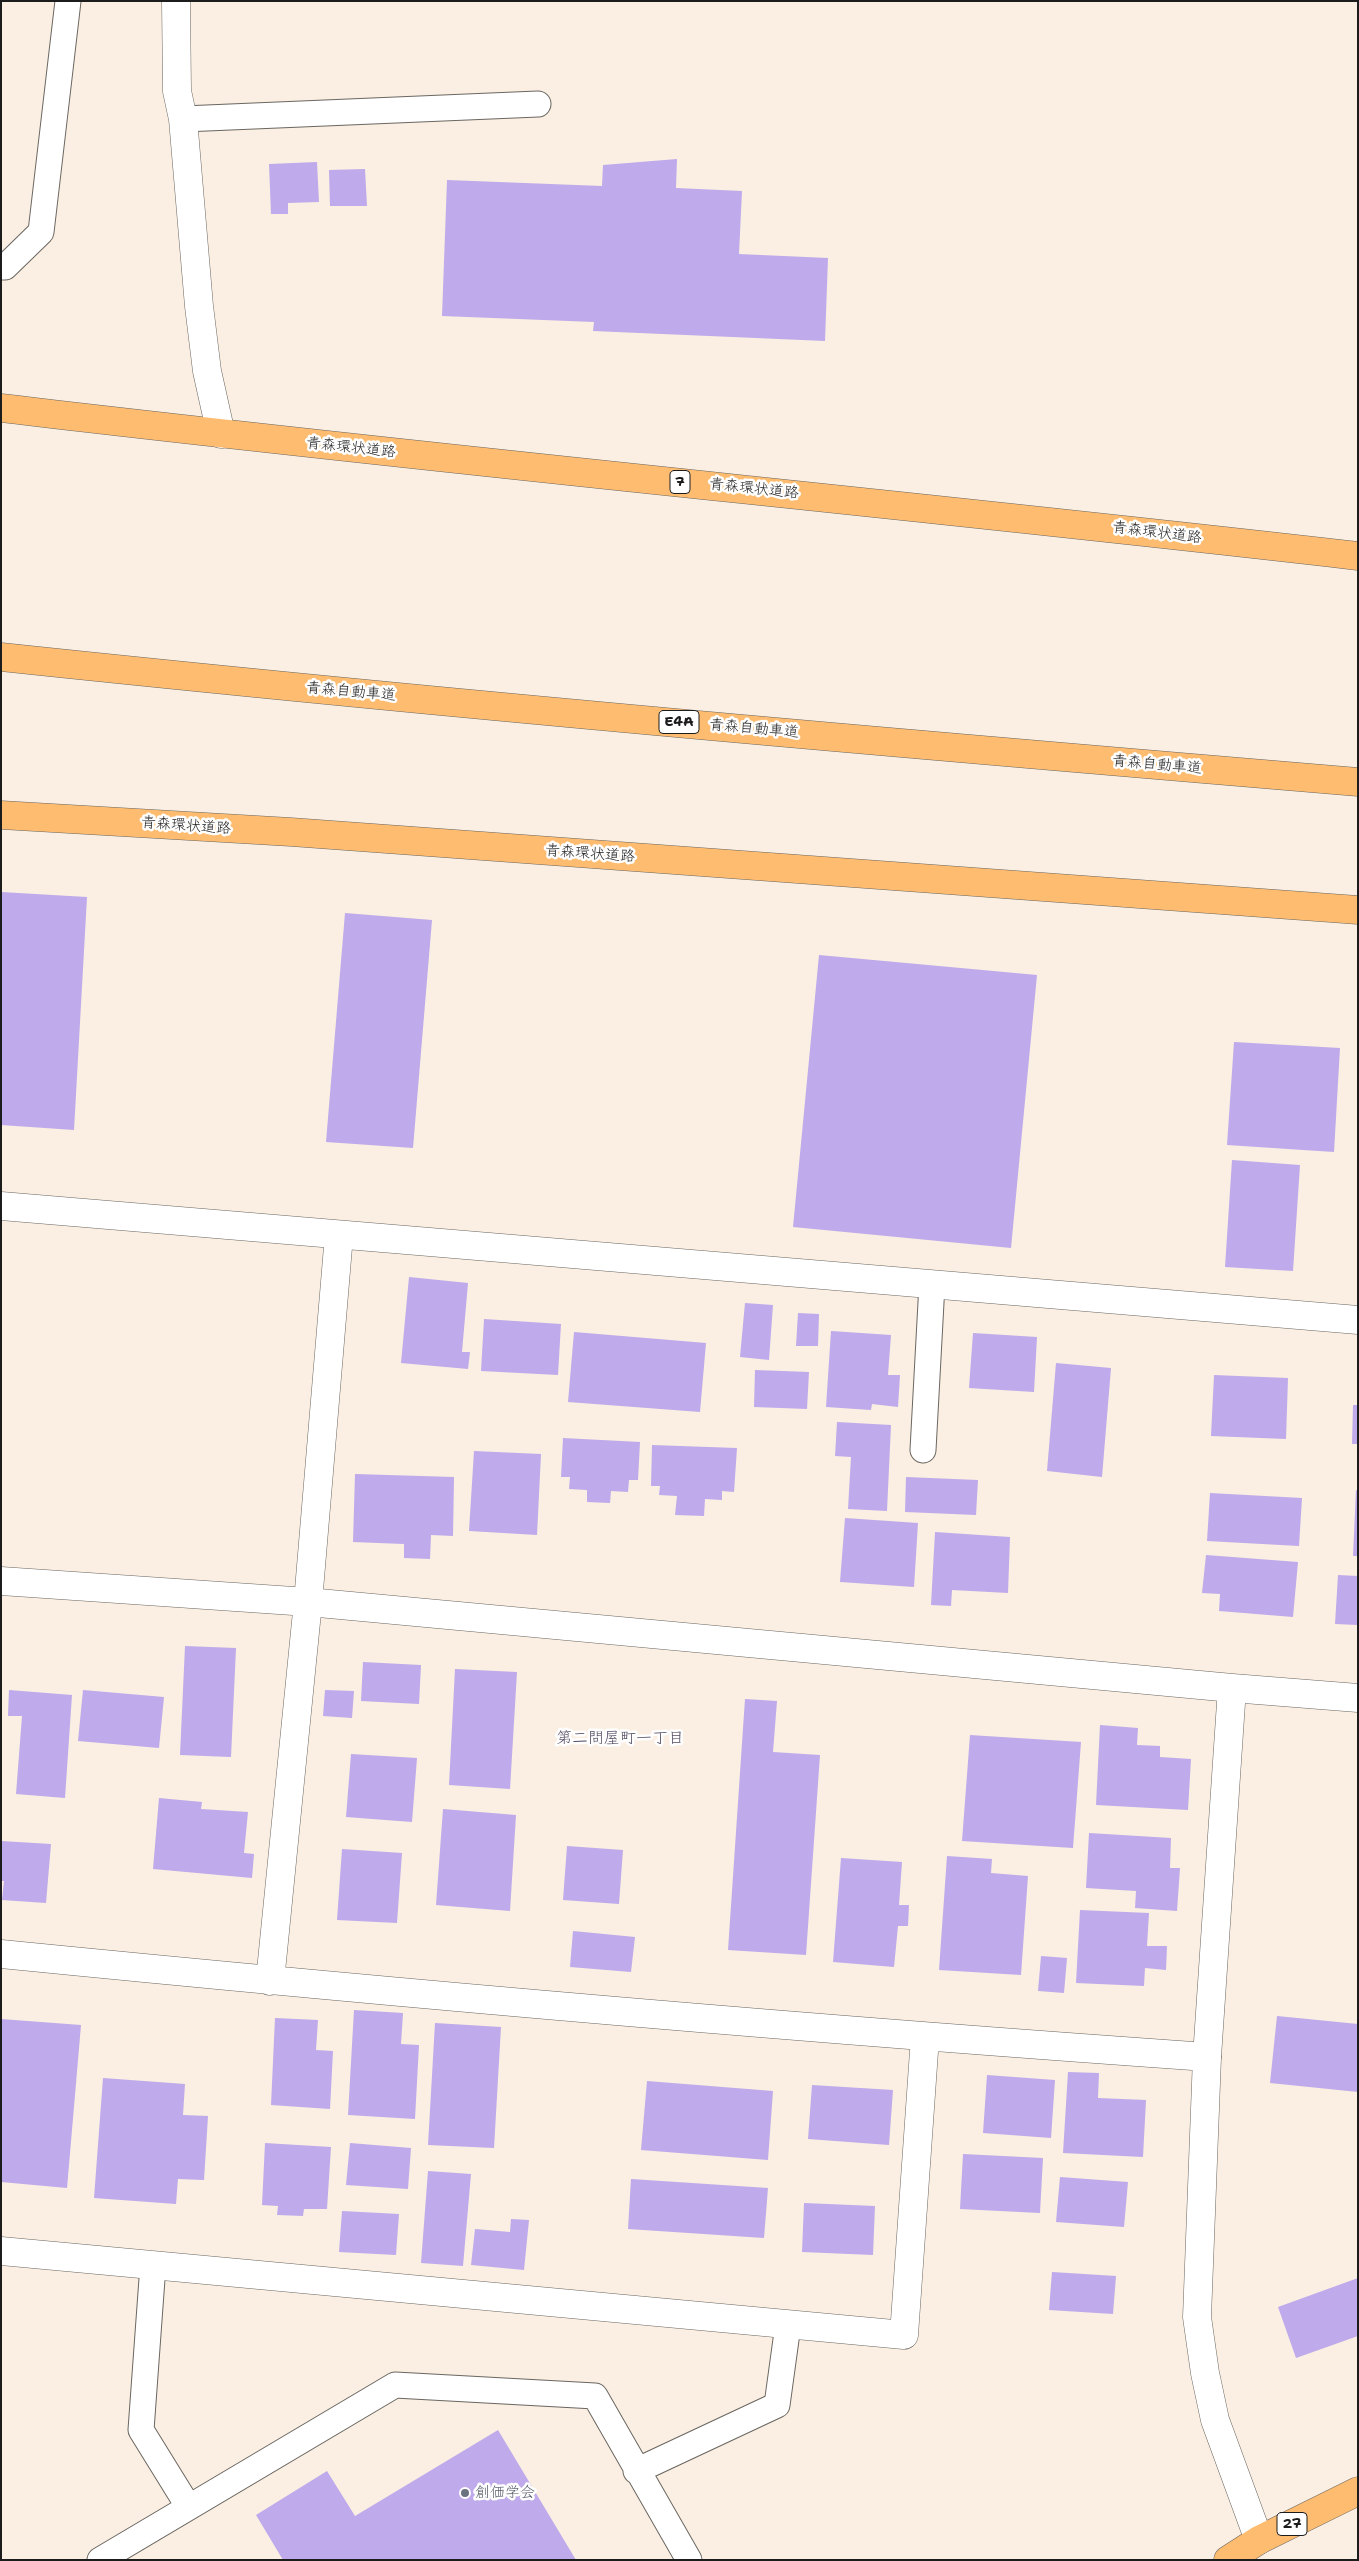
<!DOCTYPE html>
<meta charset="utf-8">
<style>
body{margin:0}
#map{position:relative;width:1359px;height:2561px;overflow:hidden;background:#faefe2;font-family:"Shantell Sans",sans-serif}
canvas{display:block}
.frame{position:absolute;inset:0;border:2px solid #1c1c1c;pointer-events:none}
</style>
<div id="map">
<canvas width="1359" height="2561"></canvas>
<div class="frame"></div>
</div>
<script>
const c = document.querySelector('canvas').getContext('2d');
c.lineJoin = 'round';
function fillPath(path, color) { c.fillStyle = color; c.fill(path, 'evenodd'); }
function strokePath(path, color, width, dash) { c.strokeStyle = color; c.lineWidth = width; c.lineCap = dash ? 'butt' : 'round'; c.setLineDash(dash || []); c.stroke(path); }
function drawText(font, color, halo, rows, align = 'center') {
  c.font = font + ' "Shantell Sans","Klee One",sans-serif'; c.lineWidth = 5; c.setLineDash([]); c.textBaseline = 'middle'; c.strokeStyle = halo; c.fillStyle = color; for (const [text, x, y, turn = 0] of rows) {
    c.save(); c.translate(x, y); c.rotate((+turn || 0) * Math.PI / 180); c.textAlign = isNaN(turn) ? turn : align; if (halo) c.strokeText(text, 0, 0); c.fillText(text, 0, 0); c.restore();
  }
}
fillPath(new Path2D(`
 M677,159L676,188L742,191L739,254L828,258L825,341L593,331L594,322L442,316L447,180L602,186L603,165Z
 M317,162L319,202L288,203V214H271L269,164Z
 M365,169L367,206H330L329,170Z
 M1,892L87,897L74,1130L1,1125Z
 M345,913L432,920L413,1148L326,1142Z
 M819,955L1037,975L1011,1248L793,1227Z
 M1234,1042L1340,1048L1334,1152L1227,1145Z
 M1232,1160L1300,1165L1293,1271L1225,1267Z
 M409,1277L468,1283L462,1352H470L468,1369L401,1363Z
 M745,1303L773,1305L769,1360L740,1357Z
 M798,1313L819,1314L818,1346H796Z
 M484,1319L561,1324L558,1375L481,1371Z
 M831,1331L891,1335L888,1375H900L898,1407L872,1404L871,1410L826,1407Z
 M574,1332L706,1343L700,1412L568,1402Z
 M973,1333L1037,1337L1034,1392L969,1388Z
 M1056,1363L1111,1368L1102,1477L1047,1471Z
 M755,1370L809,1372L807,1409L754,1407Z
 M1214,1375L1288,1378L1286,1439L1211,1436Z
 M1353,1405H1358V1444H1352Z
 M837,1422L891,1425L887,1511L848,1509L851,1457L835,1456Z
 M563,1438L640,1442L638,1480H629L628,1492L611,1491L610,1503L587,1502V1490L569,1489L570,1477H561Z
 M652,1445L737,1448L734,1492L722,1491V1500L705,1499L704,1516L675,1515L677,1496L659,1495L660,1486H651Z
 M474,1451L541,1454L537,1535L469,1531Z
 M355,1474L454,1477L453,1536L431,1535L430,1559L404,1558V1544L353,1542Z
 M906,1477L978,1480L976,1515L905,1512Z
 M1356,1490L1358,1491V1556H1353Z
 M1210,1493L1302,1498L1299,1546L1207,1541Z
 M845,1518L918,1523L914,1587L840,1582Z
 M935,1532L1010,1537L1008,1593L952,1590L951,1606L931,1605Z
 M1206,1555L1298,1562L1293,1617L1219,1611L1220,1594L1202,1593Z
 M1338,1575L1358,1576V1625L1335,1624Z
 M185,1646L236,1648L231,1757L180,1755Z
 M363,1662L421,1665L419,1704L361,1701Z
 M455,1669L517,1672L510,1789L449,1785Z
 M9,1690L72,1695L65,1798L16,1794L22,1716H8Z
 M83,1690L164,1697L159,1748L78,1741Z
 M325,1690L354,1691L352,1718L323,1716Z
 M745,1699L777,1701L773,1752L820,1755L806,1955L728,1950Z
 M1100,1725L1138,1728L1137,1745L1160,1746V1757L1191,1759L1188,1810L1096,1805Z
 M970,1735L1081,1742L1073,1848L962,1841Z
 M351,1754L417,1758L412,1822L346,1817Z
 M159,1798L202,1802L201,1809L248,1812L244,1853L254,1854L252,1878L153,1869Z
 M443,1809L516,1815L510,1911L436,1905Z
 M1089,1833L1171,1838L1170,1868H1180L1177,1911L1135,1908L1136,1891L1086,1888Z
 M1,1841L51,1844L46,1903L2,1900L4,1881H1Z
 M567,1846L623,1850L619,1904L563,1900Z
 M342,1849L402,1853L397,1923L337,1920Z
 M947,1856L992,1859L991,1873L1028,1876L1021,1975L939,1970Z
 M841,1858L902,1862L899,1905H909L908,1926H898L894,1967L833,1962Z
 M1080,1910L1149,1913L1147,1946H1167L1166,1970L1145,1968L1144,1986L1076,1983Z
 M573,1931L635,1937L631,1972L570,1967Z
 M1041,1956L1067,1958L1064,1993L1038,1991Z
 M354,2010L403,2013L401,2044L419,2045L415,2119L348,2115Z
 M1277,2016L1358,2024V2092L1270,2083Z
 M275,2018L318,2020L316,2050L333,2051L330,2109L271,2105Z
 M1,2019L81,2025L67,2188L1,2182Z
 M435,2023L501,2027L494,2148L428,2145Z
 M1068,2072L1099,2073L1098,2098L1146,2100L1143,2157L1063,2153Z
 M987,2075L1055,2080L1051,2138L983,2133Z
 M103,2078L185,2084L183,2115L208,2116L204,2180L178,2179L176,2204L94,2198Z
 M647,2081L773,2091L768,2160L641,2150Z
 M812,2085L893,2090L889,2145L808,2139Z
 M265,2143L331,2147L327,2209H304L303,2216L277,2215L278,2206L262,2205Z
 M350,2143L411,2148L408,2189L346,2185Z
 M963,2154L1043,2158L1040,2213L960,2209Z
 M428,2171L471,2174L463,2266L421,2263Z
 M1060,2177L1128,2182L1124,2227L1056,2222Z
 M631,2179L768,2188L764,2238L628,2229Z
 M804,2203L875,2206L873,2255L802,2252Z
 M342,2211L399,2214L396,2255L339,2252Z
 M511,2219L529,2220L524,2270L471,2265L475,2229L510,2232Z
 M1052,2272L1116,2276L1113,2314L1049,2310Z
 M1358,2278V2336L1296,2358L1278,2307Z
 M498,2430L576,2560H283L256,2515L327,2471L355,2516Z`), '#bfaaeb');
const service = new Path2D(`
 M183,119L538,104
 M1,267H5L41,232L68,1
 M923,1450L932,1284
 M153,2265L141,2430L188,2506
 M636,2471L777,2405L788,2325
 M100,2560L395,2385L595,2396L689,2560`);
const minor = new Path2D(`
 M176,1L177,91L183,119L199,306L207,371L221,434
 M1,1954C403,1994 805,2029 1207,2057
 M270,1981L308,1602L339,1235
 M1,2251L904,2335L925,2037`);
const tertiary = new Path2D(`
 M1,1206L1358,1320
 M1,1581L308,1602L1232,1688L1358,1698
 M1232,1688L1207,2057L1197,2317L1205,2373L1215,2420L1259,2540`);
const primary = new Path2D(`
 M1228,2560L1259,2540L1358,2491`);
const trunk = new Path2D(`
 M1,408C453,462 906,504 1358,556
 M1,815L291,832L1358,910`);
const motorway = new Path2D(`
 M1,657C453,705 905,744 1358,782`);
strokePath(service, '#6a6661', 27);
strokePath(minor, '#6a6661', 29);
strokePath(tertiary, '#6a6661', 29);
strokePath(primary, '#6a6661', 29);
strokePath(trunk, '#6a6661', 29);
strokePath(motorway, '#6a6661', 29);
strokePath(service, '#fff', 25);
strokePath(minor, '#fff', 28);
strokePath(tertiary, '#fff', 28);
strokePath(primary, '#febc70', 28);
strokePath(trunk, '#febc70', 28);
strokePath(motorway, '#febc70', 28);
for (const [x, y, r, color] of [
 [465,2493,5,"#6b7280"]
]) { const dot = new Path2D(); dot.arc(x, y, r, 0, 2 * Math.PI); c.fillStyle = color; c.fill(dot); strokePath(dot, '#fff', 2); }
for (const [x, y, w] of [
 [680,482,20],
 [679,722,40],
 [1292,2524,30]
]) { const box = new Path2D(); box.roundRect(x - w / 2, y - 11.5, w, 23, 4); c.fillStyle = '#fff'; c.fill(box); strokePath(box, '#1c1c1c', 1); }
drawText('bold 14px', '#1c1c1c', null, [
 ["7",680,482],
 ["E4A",679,722],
 ["27",1292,2524]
]);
drawText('15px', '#1c1c1c', '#fff', [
 ["青森環状道路",351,448,6],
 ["青森環状道路",754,489,6],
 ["青森環状道路",1157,533,7],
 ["青森自動車道",351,692,5],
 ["青森自動車道",754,729,5],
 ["青森自動車道",1157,765,5],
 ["青森環状道路",186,826,4],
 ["青森環状道路",590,854,4]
]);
drawText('15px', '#5b616d', '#fff', [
 ["創価学会",475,2493]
], 'left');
drawText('16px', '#554e64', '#fff', [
 ["第二問屋町一丁目",620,1739]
]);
</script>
